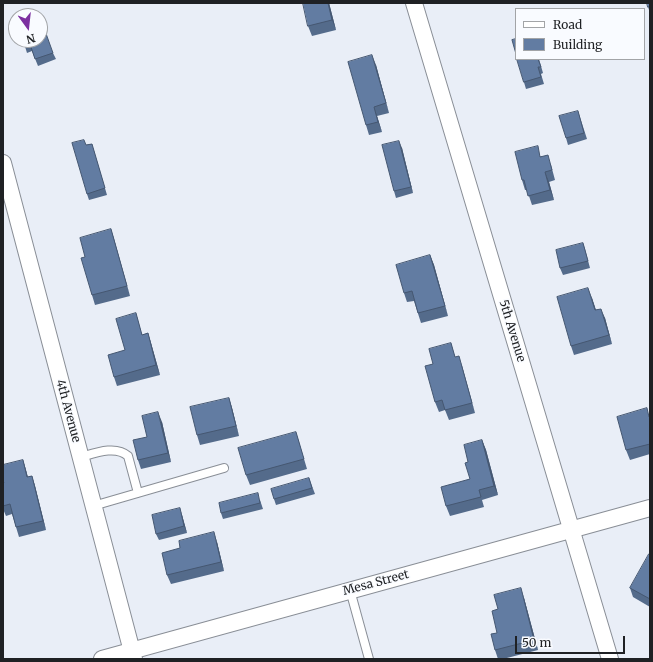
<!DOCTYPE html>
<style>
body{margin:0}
#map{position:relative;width:653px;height:662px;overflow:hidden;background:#e9eef7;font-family:Merriweather,serif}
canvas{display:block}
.frame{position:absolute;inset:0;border:4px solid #1f2124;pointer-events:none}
.legend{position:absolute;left:515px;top:8px;width:130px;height:52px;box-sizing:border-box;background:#f9fbff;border:1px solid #a2a4a7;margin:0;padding:5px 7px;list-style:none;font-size:12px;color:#1f2124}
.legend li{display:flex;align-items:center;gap:8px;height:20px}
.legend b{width:20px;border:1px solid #a2a4a7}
.north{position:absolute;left:8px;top:8px;width:40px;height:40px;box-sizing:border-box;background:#f9fbff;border:1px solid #a2a4a7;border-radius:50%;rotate:165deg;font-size:11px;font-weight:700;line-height:16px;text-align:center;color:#1f2124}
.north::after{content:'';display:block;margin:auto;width:14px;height:18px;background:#7c2fa0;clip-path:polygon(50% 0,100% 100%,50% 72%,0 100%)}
.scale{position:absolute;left:515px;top:636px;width:110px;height:18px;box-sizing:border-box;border:2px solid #1f2124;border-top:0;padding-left:5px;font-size:12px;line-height:14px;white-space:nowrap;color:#1f2124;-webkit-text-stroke:3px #f9fbff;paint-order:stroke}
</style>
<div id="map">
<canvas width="653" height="662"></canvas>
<div class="frame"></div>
<ul class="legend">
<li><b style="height:5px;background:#fff"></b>Road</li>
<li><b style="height:11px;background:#627ca2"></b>Building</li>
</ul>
<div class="north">N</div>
<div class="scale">50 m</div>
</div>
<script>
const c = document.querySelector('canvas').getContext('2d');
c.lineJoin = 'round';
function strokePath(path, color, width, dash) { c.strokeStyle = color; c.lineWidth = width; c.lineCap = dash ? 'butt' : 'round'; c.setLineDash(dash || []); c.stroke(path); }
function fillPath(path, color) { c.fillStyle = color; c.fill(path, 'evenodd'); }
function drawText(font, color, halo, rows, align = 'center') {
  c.font = font + ' Merriweather,serif'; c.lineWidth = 3; c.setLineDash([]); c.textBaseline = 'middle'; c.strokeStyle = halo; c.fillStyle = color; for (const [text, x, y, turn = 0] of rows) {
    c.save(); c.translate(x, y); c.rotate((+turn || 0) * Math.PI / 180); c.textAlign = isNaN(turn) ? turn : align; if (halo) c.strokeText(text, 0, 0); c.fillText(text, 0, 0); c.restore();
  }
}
const lane = new Path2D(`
 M81,457C95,453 116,445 128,456L138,493
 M93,506L224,468
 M350,590L369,659`);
const street = new Path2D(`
 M414,3L610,659
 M3,163L134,659
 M102,659L650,508`);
strokePath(lane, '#898e96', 10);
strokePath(street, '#898e96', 18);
strokePath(lane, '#fff', 8);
strokePath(street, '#fff', 16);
fillPath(new Path2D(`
 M329,3L336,30L312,36L308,26Z
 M650,3V13L648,7Z
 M23,40L53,53L56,59L38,66L32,51L27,53Z
 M517,59H539L543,73L541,74L544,84L526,89Z
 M376,65L389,113L377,116L382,132L369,135L366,125Z
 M578,111L587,139L568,145L566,138Z
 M92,144L107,195L89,200L87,194L86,145Z
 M402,148L413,193L396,198L394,191Z
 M541,156L551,165L555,180L549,182L554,200L532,205L527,190H525L522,180Z
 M111,229L114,239L130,296L95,305L92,295L85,257Z
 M583,243L585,249L590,268L563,275L560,268Z
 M430,255L434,265L448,316L421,323L414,301L407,302L404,293Z
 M592,298L596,310L605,318L612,344L574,355L571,346Z
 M136,313L142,335L148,333L151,343L160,375L117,386L114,377L125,350Z
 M451,343L455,357L462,366L475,413L449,420L445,410L439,412L435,402L433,364Z
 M229,398L232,408L239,436L200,445L197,435Z
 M650,417V454L630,460L626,450Z
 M162,422L171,462L141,469L138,460L147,437Z
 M296,432L299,442L307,469L250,485L246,475Z
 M482,440L486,450L498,495L482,500L484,507L450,516L446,506L470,479L468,462Z
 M23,460L28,477L32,476L35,486L46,530L19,537L16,527L12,514L6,516L3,509V483Z
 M309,478L315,494L276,505L274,499Z
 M260,500L263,509L223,519L221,513Z
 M182,515L187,533L159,540L156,534Z
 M217,542L224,571L171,584L167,575Z
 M650,554V607L633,597L630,588Z
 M524,598L538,650L503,659H498L495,650L497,633L498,609Z`), '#546b8b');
fillPath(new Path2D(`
 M328,3H329L336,30L332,20Z
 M372,55L376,65L389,113L386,103Z
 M374,107L377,116L382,132L378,122Z
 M399,141L402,148L413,193L411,187Z
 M545,172L549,182L554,200L550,190Z
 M111,229L114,239L130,296L127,286Z
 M430,255L434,265L448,316L445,306Z
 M588,288L592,298L599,320L595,310Z
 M601,309L605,318L612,344L609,335Z
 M148,333L151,343L160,375L156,365Z
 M459,356L462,366L475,413L472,403Z
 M229,398L232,408L239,436L236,426Z
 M158,412L162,422L171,462L168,453Z
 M482,440L486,450L498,495L494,486Z
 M23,460L26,470L30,487L27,477Z
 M32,476L35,486L46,530L43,521Z
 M180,508L182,515L187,533L184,526Z
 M214,532L217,542L224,571L221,562Z
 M521,588L524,598L538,650L534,640Z`), '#455771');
const building = new Path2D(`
 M303,3H328L332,20L308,26Z
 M647,3H650V6L648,7Z
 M44,28L53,53L35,59L30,44L25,46L23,40H40V29Z
 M516,39V54L512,40Z
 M372,55L386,103L374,107L378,122L366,125L348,62Z
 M517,59H538L541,67H538L541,77L524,82Z
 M578,111L584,133L566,138L559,116Z
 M84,140L86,145L92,144L105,188L87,194L72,143Z
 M399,141L411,187L394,191L382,145Z
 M538,146L540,157L548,155L552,170L545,172L550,190L528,196L524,180H522L515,152Z
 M111,229L127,286L92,295L81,258L85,257L80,238Z
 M583,243L588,261L560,268L556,250Z
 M430,255L445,306L418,313L412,291L404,293L396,265Z
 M588,288L595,310L601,309L609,335L571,346L557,297Z
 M136,313L142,335L148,333L156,365L114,377L108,355L125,350L116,319Z
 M451,343L455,357L459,356L472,403L445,410L442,400L435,402L425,366L433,364L429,349Z
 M229,398L236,426L197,435L190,407Z
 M647,408L649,417H650V444L626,450L617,417Z
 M158,412L168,453L138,460L133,440L147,437L142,416Z
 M296,432L304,459L246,475L238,448Z
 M482,440L494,486L479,490L481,497L446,506L441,487L470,479L465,463L468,462L464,445Z
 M23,460L27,477L32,476L43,521L16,527L10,504L3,506V483H4L3,481V465Z
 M309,478L312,488L274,499L271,489Z
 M258,493L260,503L221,513L219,503Z
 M180,508L184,526L156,534L152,515Z
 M214,532L221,562L167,575L162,553L180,548L179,541Z
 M649,554H650V599L630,588Z
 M521,588L534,640L495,650L491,634L497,633L492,611L498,609L494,595Z`);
fillPath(building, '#627ca2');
strokePath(building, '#455771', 1);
drawText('12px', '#1f2124', '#f9fbff', [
 ["5th Avenue",512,331,73],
 ["4th Avenue",68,411,75],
 ["Mesa Street",376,583,-15]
]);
</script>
